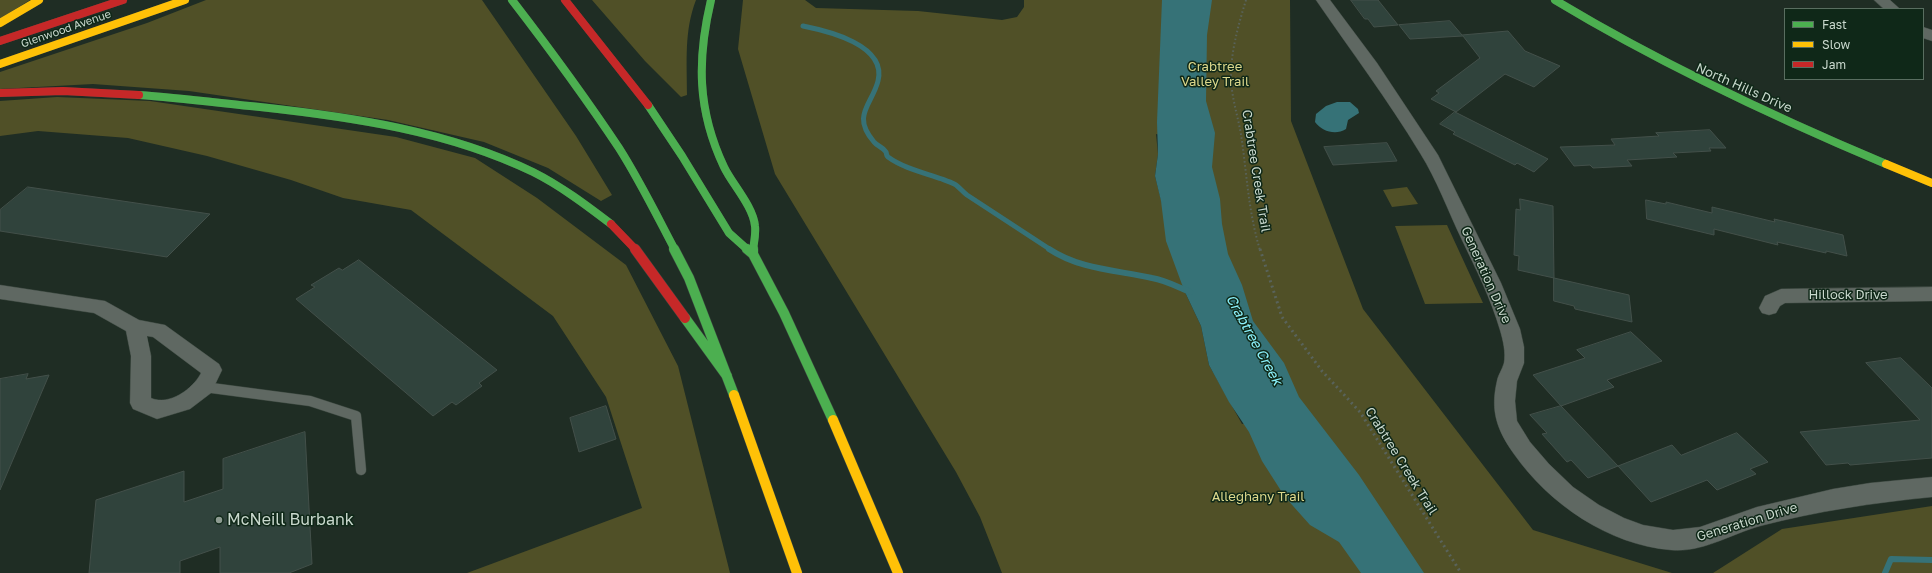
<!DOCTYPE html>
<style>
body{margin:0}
#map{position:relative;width:1932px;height:573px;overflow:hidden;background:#1f2d24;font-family:"Golos Text",sans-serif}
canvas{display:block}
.legend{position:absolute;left:1784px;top:8px;width:140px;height:72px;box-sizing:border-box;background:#0f2818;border:1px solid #596e60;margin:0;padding:5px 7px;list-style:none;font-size:12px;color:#c9d8cd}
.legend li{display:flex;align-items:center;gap:8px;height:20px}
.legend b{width:20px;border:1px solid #596e60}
</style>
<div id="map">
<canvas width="1932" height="573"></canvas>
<ul class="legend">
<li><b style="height:5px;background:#4caf50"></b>Fast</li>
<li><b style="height:5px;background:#ffc107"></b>Slow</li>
<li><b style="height:5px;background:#c62828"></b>Jam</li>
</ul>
</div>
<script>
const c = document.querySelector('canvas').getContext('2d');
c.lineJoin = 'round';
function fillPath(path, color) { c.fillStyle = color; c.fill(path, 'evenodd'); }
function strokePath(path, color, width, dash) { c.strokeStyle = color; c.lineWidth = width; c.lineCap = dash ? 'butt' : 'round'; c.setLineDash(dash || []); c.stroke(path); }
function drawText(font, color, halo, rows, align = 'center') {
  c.font = font + ' "Golos Text",sans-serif'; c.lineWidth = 3; c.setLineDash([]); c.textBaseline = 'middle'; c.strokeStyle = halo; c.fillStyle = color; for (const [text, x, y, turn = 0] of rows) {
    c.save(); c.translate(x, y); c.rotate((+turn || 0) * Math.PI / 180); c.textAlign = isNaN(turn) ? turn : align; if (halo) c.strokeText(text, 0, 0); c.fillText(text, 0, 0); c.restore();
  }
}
fillPath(new Path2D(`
 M0,0H30L0,19Z
 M206,0H482L576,136L612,195L601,201L548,168L484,142L388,120L189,91L93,84L0,89V72L147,23Z
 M592,0H696C684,31 687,62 687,95L681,97L645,61Z
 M743,0H805L816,8L918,11L1002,20L1017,17L1024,7V0H1290L1291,121L1363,309L1533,530L1672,573H1002L980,517L956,472L775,174L738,49ZM1156,134L1183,141L1243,351L1291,416L1242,424L1209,365L1201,326L1184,290L1155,176L1158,154Z
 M57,97L150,101L396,137L475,158L537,198L626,265L678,366L730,573H467L642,508L606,397L553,316L411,210L343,198L291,180L207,156L128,138L38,131L0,136V101Z
 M1407,187L1418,204L1392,207L1383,190Z
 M1447,225L1483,303L1425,304L1395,226Z
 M1932,506V573H1713L1782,529Z`), '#505027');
fillPath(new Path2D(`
 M1162,0H1212L1207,35L1206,101L1215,133L1212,167L1220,199L1222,224L1228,254L1242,285L1253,321L1284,363L1299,397L1359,475L1424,573H1361L1339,542L1310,525L1285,497L1262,461L1249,432L1229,402L1209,365L1201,326L1184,290L1166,241L1161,201L1155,176L1158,154L1157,122Z
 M1337,102H1350L1358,109L1359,113L1348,120L1346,129C1335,136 1322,131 1315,122L1316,114L1326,106Z`), '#367277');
strokePath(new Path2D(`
 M803,26C828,31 887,45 878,81C872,105 851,115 874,142C877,146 883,147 886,152C887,155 886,155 888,157C903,168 925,173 942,179C946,181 952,182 956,185C960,188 963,192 967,195L1051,250`), '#367277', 5);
strokePath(new Path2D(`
 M1049,249C1081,270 1117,270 1152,278C1165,280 1178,287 1190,292
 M1885,573L1891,559L1932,560`), '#367277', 6);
const building = new Path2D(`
 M1351,0H1378L1398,25L1374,27L1368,19H1365Z
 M1450,21L1462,35L1508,31L1525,51L1560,66L1534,87L1505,74L1456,112L1431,99L1439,93L1436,91L1480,58L1463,36L1410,39L1399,25Z
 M1455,112L1548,159L1534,172L1517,163L1515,165L1453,134L1455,132L1440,124Z
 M1710,130L1726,148H1709L1711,151L1673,153L1677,157L1627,160L1632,166L1593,168L1590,165L1574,166L1560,147L1615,145L1611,139L1659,136L1656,133Z
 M1387,143L1397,161L1333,165L1324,147Z
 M28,187L210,214L167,257L0,231V210Z
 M1520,199L1553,206L1554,278L1518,270L1519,256L1514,255L1516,209L1520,210Z
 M1646,200L1666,204V202L1712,213V207L1775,222L1774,219L1843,235L1847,256L1826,251V253L1777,242L1778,245L1714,229V235L1647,219Z
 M359,260L497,370L479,383L482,386L456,405L452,402L433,416L296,299L315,287L311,285L339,268L342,270Z
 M1554,278L1629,295L1632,322L1575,309L1574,306L1554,301Z
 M1631,332L1662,361L1607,380L1614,387L1561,406L1533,375L1585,358L1577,350Z
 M1901,358L1932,388V458L1850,465L1848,463L1826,465L1800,432L1920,420L1866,363Z
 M28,374L26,379L49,375L0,490V379Z
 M606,406L616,439L579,452L570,418Z
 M1561,406L1618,466L1588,478L1571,460L1567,462L1542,434L1547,433L1530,415Z
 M305,432L312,564L289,573H220V547L180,561V573H89L96,500L184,471V502L223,489V459Z
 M1737,433L1768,462L1750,469L1756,474L1717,490L1707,480L1651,502L1618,466L1672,445L1681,455Z`);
fillPath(building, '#30433c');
strokePath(building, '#43504a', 1);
const lane = new Path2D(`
 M204,387L310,401L356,416L361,470`);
const street = new Path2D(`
 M1316,0H1330L1377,63L1438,155L1501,283L1520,329L1524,347V363L1517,381L1515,401L1517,421L1530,442L1549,464L1573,487L1599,505L1624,518L1643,525L1673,530L1700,527L1757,507L1833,489L1870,483L1932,477V497C1872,503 1818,511 1760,526C1731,534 1702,553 1671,550C1609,545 1549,504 1514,454C1497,430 1490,411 1497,381C1498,375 1502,370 1504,363C1506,353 1503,340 1500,330C1491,299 1476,269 1462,240C1448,211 1437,180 1420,153C1388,100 1351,51 1316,0Z
 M1874,0H1890L1900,9H1884Z
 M1923,27L1932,30V41L1923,38Z
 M0,285L105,301L139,320L165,325L219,364L222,370L211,393L190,409L157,419L133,409L130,403L131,356L126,331L94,313L0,299ZM147,336L153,337L201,373C193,389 169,406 151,398V356Z
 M1932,287V301L1785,303L1780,306L1776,313L1769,315L1762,313L1759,308L1765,296L1781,289Z`);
const fastFar1 = new Path2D(`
 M512,0C549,48 585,97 619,148C640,181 657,216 675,250
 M711,0C697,59 697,110 724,167C732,184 753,206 755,226C756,234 754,242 753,250
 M1555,0C1661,64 1772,116 1886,164
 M139,95C179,98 220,103 260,107C352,117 448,131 533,172C561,186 586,205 611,224
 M648,105L682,156L729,233L748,250`);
const fast = new Path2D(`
 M674,249L689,278L734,395
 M747,249L753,254L784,313L833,420
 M753,254V249
 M685,318L727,376`);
const slowFar1 = new Path2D(`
 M0,23L39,0
 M0,64L185,0
 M1886,164L1932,183`);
const slow = new Path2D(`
 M734,395L797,573
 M833,420L898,573`);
const jamFar1 = new Path2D(`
 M565,0L648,105
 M0,41L123,0
 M0,93L63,91L139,95
 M611,224L636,250`);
const jam = new Path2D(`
 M635,249L685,318`);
strokePath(lane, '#3b473f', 11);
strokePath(street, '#3b473f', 1);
strokePath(fastFar1, '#3b473f', 8);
strokePath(fast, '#3b473f', 11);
strokePath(slowFar1, '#3b473f', 8);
strokePath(slow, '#3b473f', 11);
strokePath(jamFar1, '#3b473f', 8);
strokePath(jam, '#3b473f', 11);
strokePath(new Path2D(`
 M1246,0C1239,23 1232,47 1231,72C1230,95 1239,118 1242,141C1247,178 1249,214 1260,250`), '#59635b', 2, [1.5, 2.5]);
strokePath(new Path2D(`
 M1260,249L1282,317L1322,371L1360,412L1461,573`), '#59635b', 3, [2, 3.5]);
strokePath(lane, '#5f6862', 10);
fillPath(street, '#5f6862');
strokePath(fastFar1, '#4caf50', 8);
strokePath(fast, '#4caf50', 10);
strokePath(slowFar1, '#ffc107', 8);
strokePath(slow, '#ffc107', 10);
strokePath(jamFar1, '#c62828', 8);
strokePath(jam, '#c62828', 10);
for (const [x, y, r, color] of [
 [219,520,4,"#8e9c92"]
]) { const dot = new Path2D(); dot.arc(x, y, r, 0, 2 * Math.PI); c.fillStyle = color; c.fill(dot); strokePath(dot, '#0f2818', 1.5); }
drawText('11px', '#c9d8cd', '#0f2818', [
 ["Glenwood Avenue",66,29,-19]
]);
drawText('13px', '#ddd88c', '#0f2818', [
 ["Crabtree",1215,67],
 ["Valley Trail",1215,82],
 ["Alleghany Trail",1258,497]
]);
drawText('13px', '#c9d8cd', '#0f2818', [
 ["North Hills Drive",1744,88,24],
 ["Crabtree Creek Trail",1256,171,81],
 ["Generation Drive",1486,275,66],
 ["Hillock Drive",1848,295],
 ["Crabtree Creek Trail",1401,461,58],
 ["Generation Drive",1747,522,-17]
]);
drawText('italic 14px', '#8bf1fb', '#0f2818', [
 ["Crabtree Creek",1254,340,61]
]);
drawText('16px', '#c9d8cd', '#0f2818', [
 ["McNeill Burbank",227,520]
], 'left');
</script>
